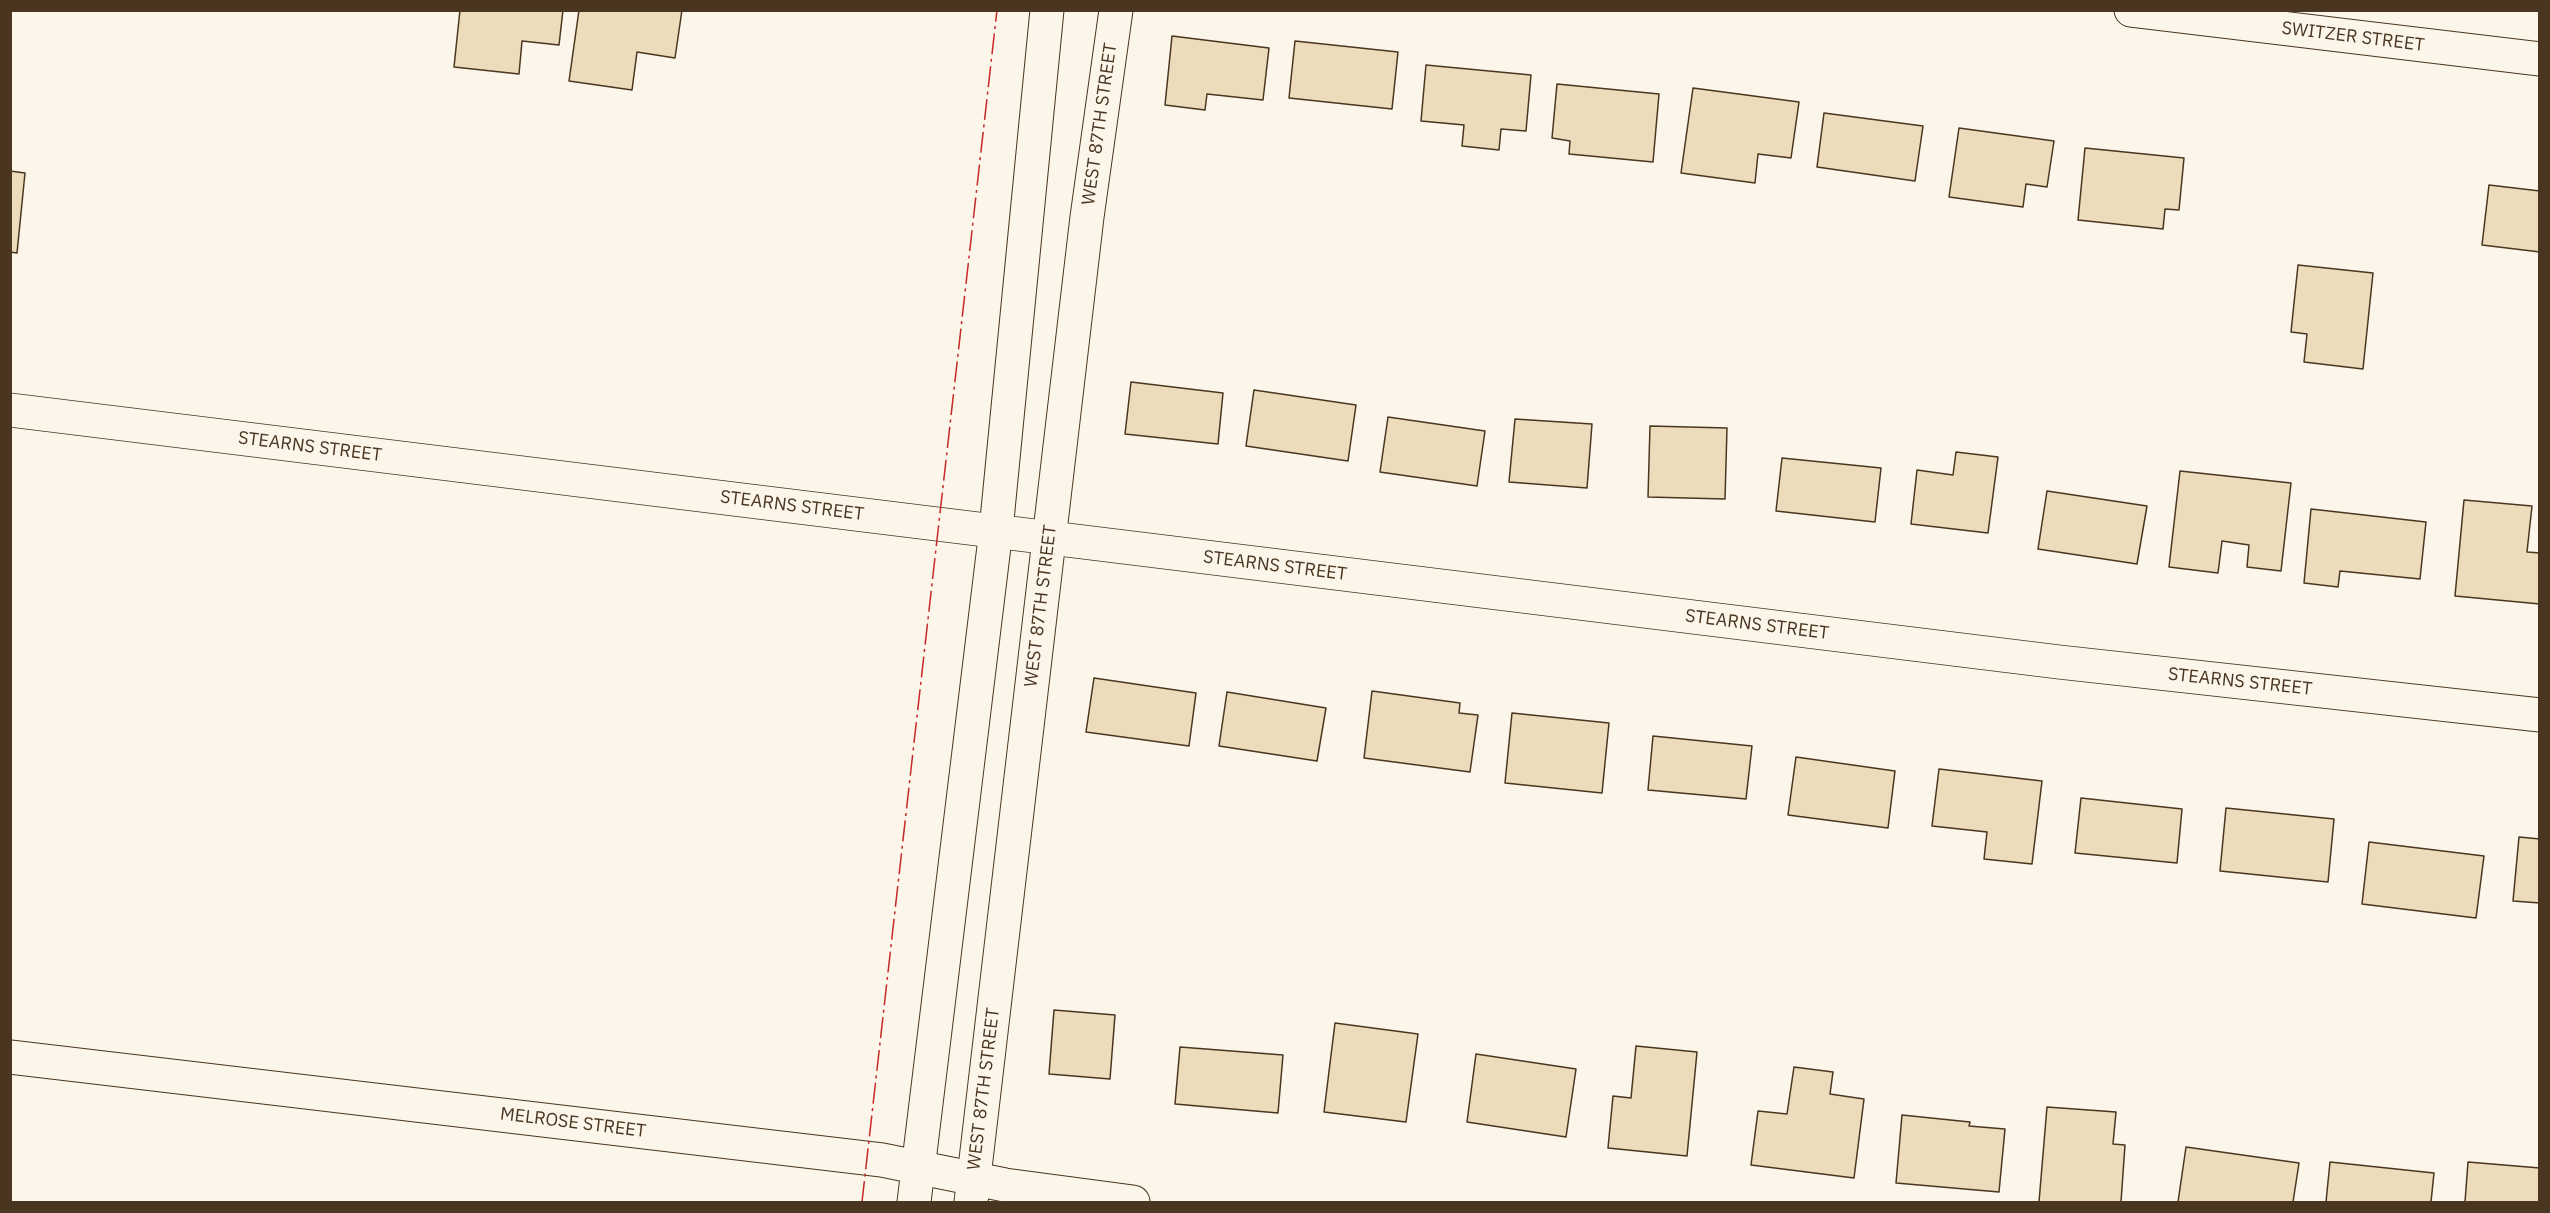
<!DOCTYPE html>
<style>
body{margin:0}
#map{position:relative;width:2550px;height:1213px;overflow:hidden;background:#fbf6e9;font-family:"IBM Plex Sans",sans-serif}
canvas{display:block}
.frame{position:absolute;inset:0;border:12px solid #4a3520;pointer-events:none}
</style>
<div id="map">
<canvas width="2550" height="1213"></canvas>
<div class="frame"></div>
</div>
<script>
const c = document.querySelector('canvas').getContext('2d');
c.lineJoin = 'round';
function fillPath(path, color) { c.fillStyle = color; c.fill(path, 'evenodd'); }
function strokePath(path, color, width, dash) { c.strokeStyle = color; c.lineWidth = width; c.lineCap = dash ? 'butt' : 'round'; c.setLineDash(dash || []); c.stroke(path); }
function drawText(font, color, halo, rows, align = 'center') {
  c.font = font + ' "IBM Plex Sans",sans-serif'; c.lineWidth = 4.5; c.setLineDash([]); c.textBaseline = 'middle'; c.strokeStyle = halo; c.fillStyle = color; for (const [text, x, y, turn = 0] of rows) {
    c.save(); c.translate(x, y); c.rotate((+turn || 0) * Math.PI / 180); c.textAlign = isNaN(turn) ? turn : align; if (halo) c.strokeText(text, 0, 0); c.fillText(text, 0, 0); c.restore();
  }
}
const building = new Path2D(`
 M460,10H563L559,45L522,41L519,74L454,67Z
 M579,10H682L675,58L637,52L632,90L569,81Z
 M1172,36L1269,48L1263,100L1207,94L1205,110L1165,105Z
 M1295,41L1398,52L1392,109L1289,98Z
 M1426,65L1531,75L1526,131L1501,129L1499,150L1462,146L1464,125L1421,121Z
 M1557,84L1659,94L1653,162L1569,154L1570,141L1552,138Z
 M1693,88L1799,102L1791,158L1758,154L1755,183L1681,173Z
 M1824,113L1923,126L1915,181L1817,167Z
 M1959,128L2054,141L2047,187L2026,184L2023,207L1949,197Z
 M2085,148L2184,158L2179,210L2165,209L2163,229L2078,220Z
 M10,171L25,173L17,253L10,252Z
 M2489,185L2540,191V252L2482,245Z
 M2298,265L2373,273L2363,369L2304,362L2307,334L2291,332Z
 M1131,382L1223,393L1218,444L1125,434Z
 M1254,390L1356,405L1348,461L1246,446Z
 M1388,417L1485,431L1477,486L1380,472Z
 M1515,419L1592,424L1587,488L1509,482Z
 M1650,426L1727,428L1725,499L1648,497Z
 M1956,452L1998,457L1988,533L1911,524L1917,470L1953,475Z
 M1782,458L1881,468L1875,522L1776,511Z
 M2180,471L2291,483L2281,571L2247,567L2249,545L2222,541L2218,573L2169,567Z
 M2047,491L2147,506L2137,564L2038,549Z
 M2464,500L2532,506L2527,552L2540,553V604L2455,596Z
 M2311,509L2426,522L2420,579L2340,571L2338,587L2304,583Z
 M1094,678L1196,693L1189,746L1086,732Z
 M1372,691L1460,703L1459,713L1478,715L1470,772L1364,758Z
 M1227,692L1326,708L1317,761L1219,746Z
 M1512,713L1609,723L1602,793L1505,783Z
 M1653,736L1752,746L1746,799L1648,790Z
 M1796,757L1895,771L1888,828L1788,815Z
 M1939,769L2042,781L2032,864L1984,859L1987,832L1932,826Z
 M2081,798L2182,809L2177,863L2075,853Z
 M2226,808L2334,819L2328,882L2220,871Z
 M2519,837L2540,839V903L2513,901Z
 M2369,842L2484,856L2476,918L2362,904Z
 M1054,1010L1115,1015L1110,1079L1049,1074Z
 M1335,1023L1418,1034L1406,1122L1324,1112Z
 M1636,1046L1697,1052L1687,1156L1608,1148L1613,1096L1631,1098Z
 M1180,1047L1283,1055L1278,1113L1175,1104Z
 M1476,1054L1576,1069L1566,1137L1467,1122Z
 M1794,1067L1833,1072L1830,1094L1864,1099L1854,1178L1751,1165L1758,1111L1787,1114Z
 M2047,1107L2116,1112L2113,1144L2125,1145L2121,1202H2039Z
 M1902,1115L1970,1122L1969,1126L2005,1129L1999,1192L1896,1183Z
 M2186,1147L2299,1163L2293,1202H2178Z
 M2330,1162L2434,1173L2431,1202H2326Z
 M2468,1162L2540,1168V1202H2465Z`);
fillPath(building, '#ecdcbc');
strokePath(building, '#4a3520', 1.5);
const minor = new Path2D(`
 M2131,10L2540,59
 M10,410L2059,662L2540,715
 M10,1057L882,1160L1005,1185L1133,1202`);
const major = new Path2D(`
 M914,1202L996,530L1047,10
 M971,1202L1087,217L1116,10`);
strokePath(minor, '#4a3520', 35);
strokePath(major, '#4a3520', 35);
strokePath(minor, '#fbf6e9', 33);
strokePath(major, '#fbf6e9', 33);
strokePath(new Path2D(`
 M862,1202L997,10`), '#c62828', 1.5, [21, 4.5, 3, 4.5]);
drawText('18px', '#4a3520', '#fbf6e9', [
 ["SWITZER STREET",2353,37,7],
 ["WEST 87TH STREET",1100,124,-82],
 ["STEARNS STREET",310,447,7],
 ["STEARNS STREET",792,506,7],
 ["STEARNS STREET",1275,566,7],
 ["WEST 87TH STREET",1041,606,-83],
 ["STEARNS STREET",1757,625,7],
 ["STEARNS STREET",2240,682,6],
 ["WEST 87TH STREET",984,1089,-83],
 ["MELROSE STREET",573,1123,7]
]);
</script>
